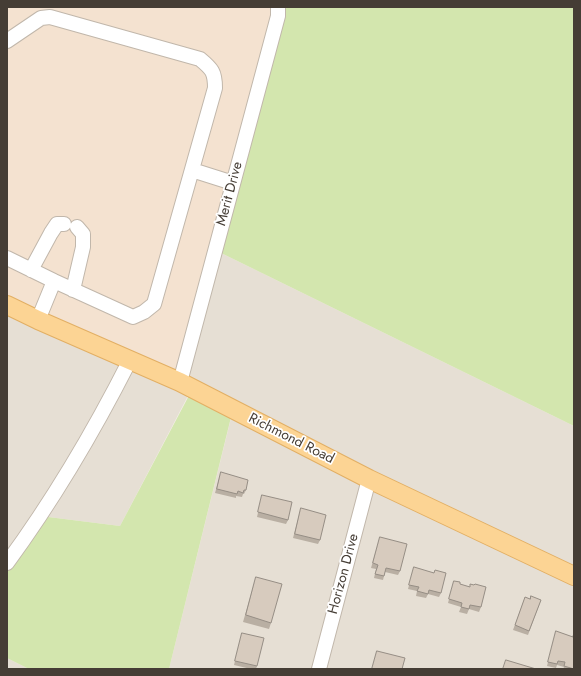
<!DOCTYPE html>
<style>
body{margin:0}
#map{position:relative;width:581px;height:676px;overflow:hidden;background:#f2ede5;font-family:Jost,sans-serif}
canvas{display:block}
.frame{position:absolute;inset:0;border:8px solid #453d35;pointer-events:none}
</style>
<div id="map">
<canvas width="581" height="676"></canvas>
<div class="frame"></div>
</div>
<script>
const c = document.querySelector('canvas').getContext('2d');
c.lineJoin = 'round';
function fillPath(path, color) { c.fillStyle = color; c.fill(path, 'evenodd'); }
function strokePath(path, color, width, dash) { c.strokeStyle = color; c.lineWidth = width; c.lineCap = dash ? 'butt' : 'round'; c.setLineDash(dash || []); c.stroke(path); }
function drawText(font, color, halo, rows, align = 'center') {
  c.font = font + ' Jost,sans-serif'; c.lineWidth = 3.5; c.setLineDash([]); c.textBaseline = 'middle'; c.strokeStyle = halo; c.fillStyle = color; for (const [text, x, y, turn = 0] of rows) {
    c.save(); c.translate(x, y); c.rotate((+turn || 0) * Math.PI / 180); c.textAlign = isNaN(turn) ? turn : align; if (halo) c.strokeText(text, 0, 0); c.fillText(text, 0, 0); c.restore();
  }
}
fillPath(new Path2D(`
 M215,250L574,426V669H169L233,410L192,388L120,526L40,516L7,563V305Z
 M7,658L29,669H7Z`), '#e6dfd4');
fillPath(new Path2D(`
 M7,7H280L180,382L7,305Z`), '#f4e2d0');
fillPath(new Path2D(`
 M278,7H574V426L215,250Z
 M193,388L233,409L169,669H29L7,658V563L40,516L120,526Z`), '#d3e6ae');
const minor = new Path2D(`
 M7,41L41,18L50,17L200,59C212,69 215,72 215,88L154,304L144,312L133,317L54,281L7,258
 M192,170L233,183
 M31,270L51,233L57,224H64
 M73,290L83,247V234L77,227
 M38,320L54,281
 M180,382L278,16V7
 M7,563C54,499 94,431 130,360
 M319,669L369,479`);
const major = new Path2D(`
 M7,305L38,320L180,382L369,479L574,576`);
strokePath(minor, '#c1b7ab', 16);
strokePath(major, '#e2af64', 20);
strokePath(minor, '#fff', 14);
strokePath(major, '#fcd494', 18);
fillPath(new Path2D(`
 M221,472L246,490L244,494H243L242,497L236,496V498L215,493Z
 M262,495L288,520L286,524L257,517Z
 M301,508L320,540L318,544L293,538Z
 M380,537L400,571L398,575L385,572L383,580L374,578L376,569L371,568Z
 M414,567L441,593L439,597L428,594L426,598L416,596L417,591L408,589Z
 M256,577L271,623L269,629L243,622Z
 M454,581L460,584L481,607L479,612L469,609L467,614L459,612L461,607L448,603Z
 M525,597L530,599L541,600L528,635L513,630Z
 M556,631L572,637L574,633V669H563L564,667L557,665L556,668L547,666Z
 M242,633L257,666L256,669H251L234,665Z
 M377,651L402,669H372Z`), '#b9afa3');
const building = new Path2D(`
 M221,472L248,480L246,490H244L243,493L238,491L237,494L217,489Z
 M262,495L292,502L288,520L258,512Z
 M301,508L326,515L320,540L295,534Z
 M380,537L407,544L400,571L386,568L384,576L375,574L378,565L373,563Z
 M414,567L434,573L435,570L446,573L441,593L429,590L428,594L417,591L419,587L409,585Z
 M256,577L282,584L271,623L246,615Z
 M454,581L460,582V584L470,587V584L474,585L475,584L486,587L481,607L470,605L469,609L461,607L462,603L449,599Z
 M531,596L541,600L529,631L515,625L525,597L530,599Z
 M556,631L573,637L574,633V669L564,666L565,662L558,661L557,664L548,662Z
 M242,633L264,638L257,666L235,661Z
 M377,651L405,658L402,669H372Z
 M506,660L536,669H503Z`);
fillPath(building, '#d7cbbe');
strokePath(building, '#968e85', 1);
drawText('14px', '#453d35', '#fff', [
 ["Merit Drive",230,194,-75],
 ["Richmond Road",291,439,27],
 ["Horizon Drive",344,574,-75]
]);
</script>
